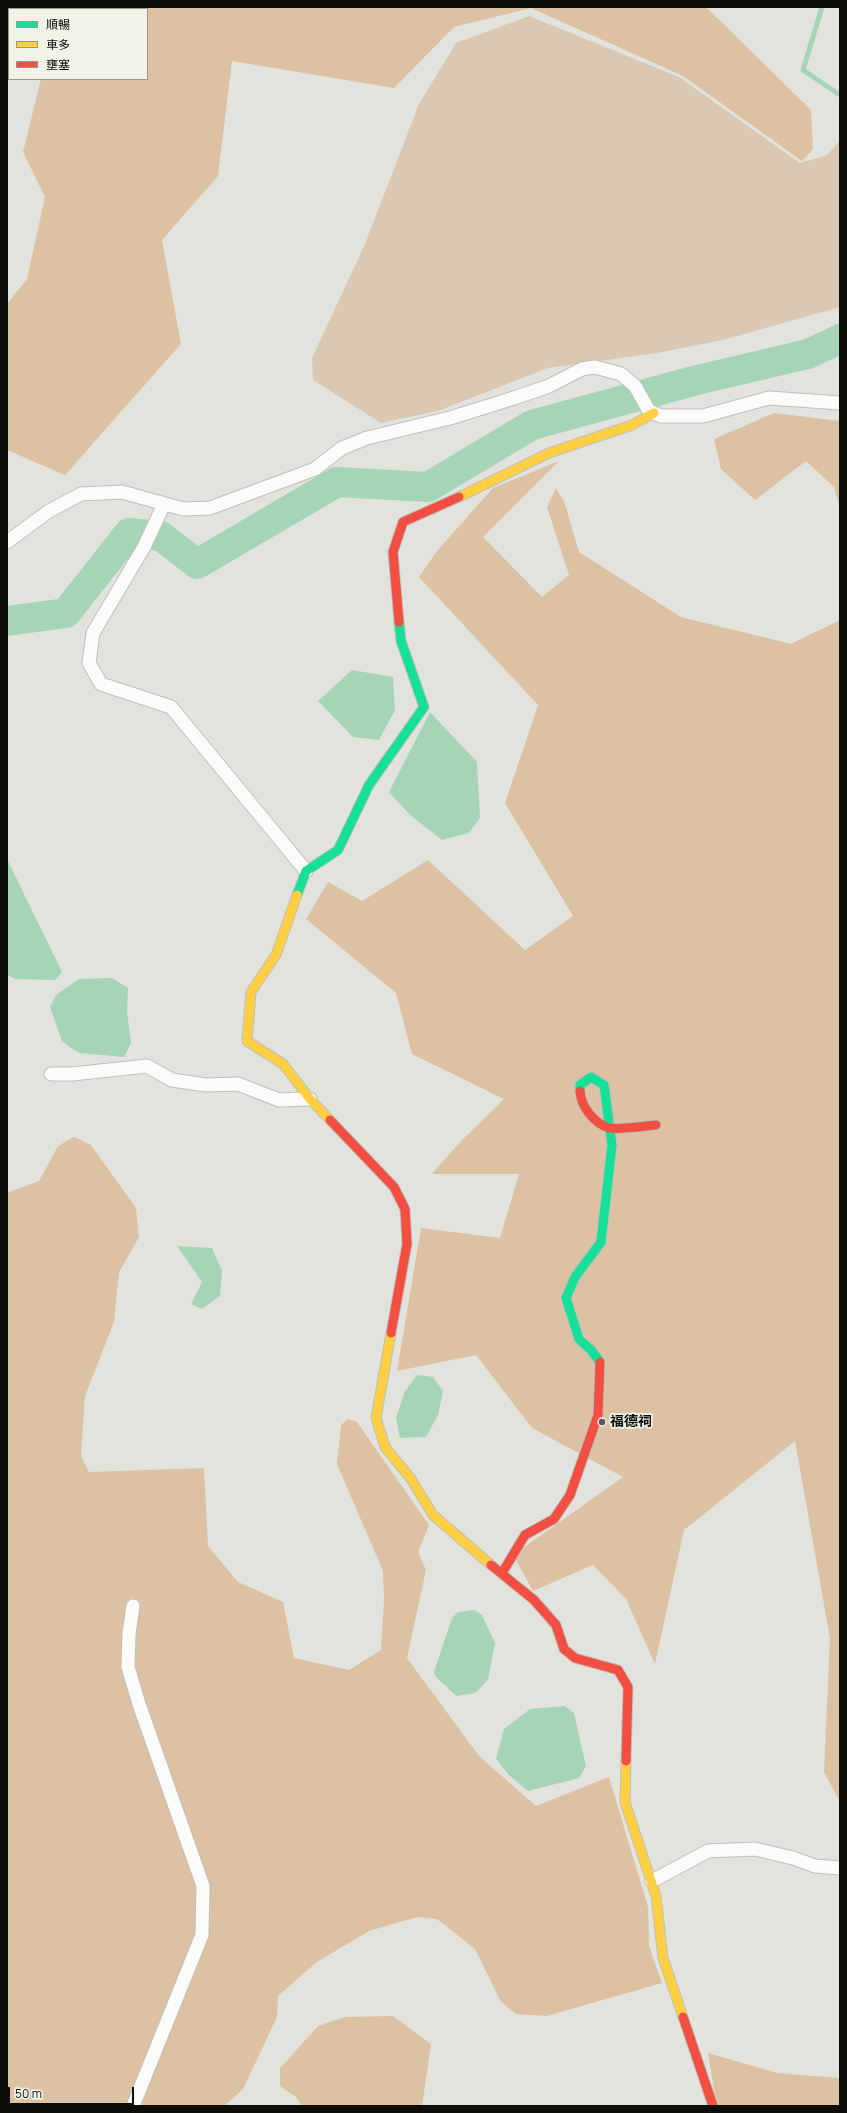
<!DOCTYPE html>
<meta charset="utf-8">
<style>
body{margin:0}
#map{position:relative;width:847px;height:2113px;overflow:hidden;background:#e3e3de;font-family:Manrope,"Noto Sans TC",sans-serif}
canvas{display:block}
.frame{position:absolute;inset:0;border:8px solid #0d0d0a;pointer-events:none}
.legend{position:absolute;left:8px;top:8px;width:140px;height:72px;box-sizing:border-box;background:#f2f3e8;border:1px solid #96978f;margin:0;padding:5px 7px;list-style:none;font-size:12px;color:#0d0d0a}
.legend li{display:flex;align-items:center;gap:8px;height:20px}
.legend b{width:20px;border:1px solid #96978f}
.scale{position:absolute;left:8px;top:2087px;width:126px;height:18px;box-sizing:border-box;border:2px solid #0d0d0a;border-top:0;padding-left:5px;font-size:12px;line-height:14px;white-space:nowrap;color:#0d0d0a;-webkit-text-stroke:3px #f2f3e8;paint-order:stroke}
</style>
<div id="map">
<canvas width="847" height="2113"></canvas>
<div class="frame"></div>
<ul class="legend">
<li><b style="height:5px;background:#16e098"></b>順暢</li>
<li><b style="height:5px;background:#ffcf43"></b>車多</li>
<li><b style="height:5px;background:#f24e42"></b>壅塞</li>
</ul>
<div class="scale">50 m</div>
</div>
<script>
const c = document.querySelector('canvas').getContext('2d');
c.lineJoin = 'round';
function fillPath(path, color) { c.fillStyle = color; c.fill(path, 'evenodd'); }
function strokePath(path, color, width, dash) { c.strokeStyle = color; c.lineWidth = width; c.lineCap = dash ? 'butt' : 'round'; c.setLineDash(dash || []); c.stroke(path); }
function drawText(font, color, halo, rows, align = 'center') {
  c.font = font + ' Manrope,"Noto Sans TC",sans-serif'; c.lineWidth = 3.5; c.setLineDash([]); c.textBaseline = 'middle'; c.strokeStyle = halo; c.fillStyle = color; for (const [text, x, y, turn = 0] of rows) {
    c.save(); c.translate(x, y); c.rotate((+turn || 0) * Math.PI / 180); c.textAlign = isNaN(turn) ? turn : align; if (halo) c.strokeText(text, 0, 0); c.fillText(text, 0, 0); c.restore();
  }
}
fillPath(new Path2D(`
 M529,16L679,77L800,163L827,155L840,140V307L723,340L657,353L548,368L438,411L381,423L313,380L312,358L365,244L419,104L456,43Z`), '#dac8b3');
fillPath(new Path2D(`
 M50,7H706L811,110L813,149L802,161L683,76L531,8L454,27L394,88L232,61L218,176L162,240L181,344L65,475L7,450V304L27,279L45,197L23,152L41,79H147V9H51Z
 M774,413L840,421V509L834,487L806,461L755,500L721,469L714,439Z
 M559,461L483,537L542,597L569,575L547,507L556,488L564,501L579,552L681,617L791,644L840,620V1802L824,1772L830,1638L795,1441L684,1530L655,1664L626,1599L593,1565L533,1591L513,1555L623,1477L532,1428L476,1355L397,1371L421,1228L500,1238L519,1174H432L462,1140L504,1099L412,1054L396,993L306,919L328,882L362,901L428,860L525,950L573,916L505,803L538,705L419,577L437,551L493,488Z
 M74,1137L91,1145L136,1208L139,1237L119,1272L114,1322L85,1396L81,1456L89,1472L204,1468L208,1546L238,1582L283,1602L294,1658L349,1670L381,1650L384,1601L383,1571L337,1464L341,1425L348,1419L357,1422L429,1525L418,1552L426,1570L407,1658L479,1756L536,1806L609,1777L648,1907L649,1946L662,1983L547,2016L516,2014L501,2002L475,1949L437,1919L417,1917L369,1931L317,1962L278,1996L277,2017L243,2089L224,2106H7V1193L39,1181L58,1146Z
 M393,2016L431,2044L422,2106H302L296,2097L280,2086V2068L318,2026L345,2017Z
 M708,2053L777,2073L840,2078V2106H717Z`), '#dcc1a3');
fillPath(new Path2D(`
 M352,670L393,677L395,710L379,740L353,737L318,701Z
 M430,712L477,762L480,818L469,833L442,840L410,815L389,792Z
 M7,859L62,972L55,980L15,979L7,975Z
 M112,978L128,988L127,1012L131,1043L124,1057L80,1053L71,1048L62,1041L50,1007L56,995L79,979Z
 M177,1246L212,1248L222,1271L220,1296L202,1309L191,1304L202,1282Z
 M417,1375L433,1377L443,1391L438,1415L426,1437L400,1438L396,1418L405,1391Z
 M474,1610L482,1615L495,1643L488,1680L475,1693L456,1696L435,1676L434,1672L452,1618L458,1612Z
 M565,1706L574,1713L586,1766L579,1778L528,1791L509,1775L496,1759L504,1729L530,1709Z`), '#a5d4b7');
strokePath(new Path2D(`
 M822,7L803,70L840,95`), '#a5d4b7', 5);
strokePath(new Path2D(`
 M7,621L66,613L129,533L161,536L197,564L337,482L428,487L532,425L697,380L808,354L840,339`), '#a5d4b7', 30);
const street = new Path2D(`
 M164,504L144,547L93,633L89,663L101,684L171,707L306,871
 M7,542L49,511L81,494L122,492L183,509L210,508L315,469L342,448L367,438L450,418L514,398L549,386L582,369L595,367L621,374L635,386L649,411L661,416H703L769,398L840,403
 M51,1074H72L147,1066L172,1080L206,1085L238,1084L279,1100L310,1099
 M652,1881L708,1851L755,1849L793,1858L815,1866L840,1868
 M133,2106L202,1935L203,1886L139,1704L128,1667L129,1634L133,1606`);
const fast = new Path2D(`
 M297,895L306,871L338,850L369,785L424,707L401,641L399,622
 M580,1091V1085L591,1077L604,1085L612,1145L601,1242L575,1277L566,1298L579,1339L591,1350L600,1362`);
const slow = new Path2D(`
 M459,497L549,453L632,425L654,413
 M297,895L276,955L251,992L247,1041L283,1064L310,1099L330,1120
 M391,1333L376,1418L385,1447L411,1479L433,1515L491,1565
 M626,1761L625,1802L656,1896L663,1958L683,2017`);
const jam = new Path2D(`
 M399,622L393,552L403,522L459,497
 M580,1091C581,1107 594,1123 609,1128C617,1130 646,1126 656,1125
 M330,1120L394,1187L405,1209L407,1244L391,1333
 M491,1565L534,1600L556,1625L564,1649L575,1658L618,1670L628,1687L626,1761
 M502,1573L525,1535L554,1519L570,1495L598,1415L600,1362
 M683,2017L713,2106`);
strokePath(street, '#bfbfbb', 15);
strokePath(fast, '#bfbfbb', 11);
strokePath(slow, '#bfbfbb', 11);
strokePath(jam, '#bfbfbb', 11);
strokePath(street, '#fbfbfa', 13);
strokePath(fast, '#16e098', 9);
strokePath(slow, '#ffcf43', 9);
strokePath(jam, '#f24e42', 9);
for (const [x, y, r, color] of [
 [602,1422,4,"#585854"]
]) { const dot = new Path2D(); dot.arc(x, y, r, 0, 2 * Math.PI); c.fillStyle = color; c.fill(dot); strokePath(dot, '#f2f3e8', 1.5); }
drawText('bold 14px', '#0d0d0a', '#f2f3e8', [
 ["福德祠",610,1422]
], 'left');
</script>
